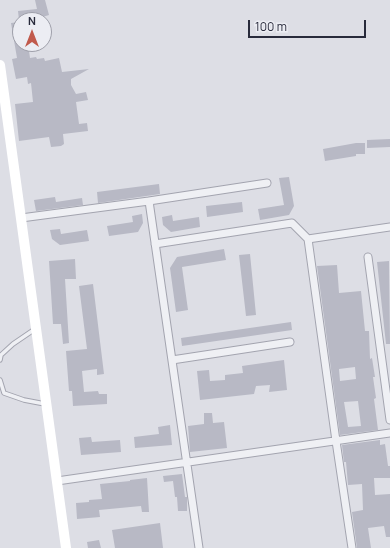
<!DOCTYPE html>
<style>
body{margin:0}
#map{position:relative;width:390px;height:548px;overflow:hidden;background:#dddee5;font-family:Manrope,sans-serif}
canvas{display:block}
.north{position:absolute;left:12px;top:12px;width:40px;height:40px;box-sizing:border-box;background:#ecedf3;border:1px solid #9e9fa9;border-radius:50%;rotate:0deg;font-size:11px;font-weight:700;line-height:16px;text-align:center;color:#282a3b}
.north::after{content:'';display:block;margin:auto;width:14px;height:18px;background:#c15a4c;clip-path:polygon(50% 0,100% 100%,50% 72%,0 100%)}
.scale{position:absolute;left:248px;top:20px;width:118px;height:18px;box-sizing:border-box;border:2px solid #282a3b;border-top:0;padding-left:5px;font-size:12px;line-height:14px;white-space:nowrap;color:#282a3b;-webkit-text-stroke:3px #ecedf3;paint-order:stroke}
</style>
<div id="map">
<canvas width="390" height="548"></canvas>
<div class="north">N</div>
<div class="scale">100 m</div>
</div>
<script>
const c = document.querySelector('canvas').getContext('2d');
c.lineJoin = 'round';
function fillPath(path, color) { c.fillStyle = color; c.fill(path, 'evenodd'); }
function strokePath(path, color, width, dash) { c.strokeStyle = color; c.lineWidth = width; c.lineCap = dash ? 'butt' : 'round'; c.setLineDash(dash || []); c.stroke(path); }
fillPath(new Path2D(`
 M35,0H45L49,15L36,19V20H19L18,11L37,9Z
 M20,22V44H28L30,58L36,57L37,59L44,58L45,61L59,58L62,72L89,69L71,79V85L76,94L86,92L88,100L76,102L79,124L87,123L88,131L63,134L64,144L61,146L51,147L49,137L19,141L15,104L33,102L31,83L28,84L27,77L16,79L12,59L17,58L11,23Z
 M390,139V147L367,148V140Z
 M356,143H365V154H356V156L325,161L323,149Z
 M289,177L294,206L289,215L260,220L258,209L284,205L279,178Z
 M159,184L160,194L98,203L97,192Z
 M55,197L56,202L82,198L83,205L36,211L34,200Z
 M242,202L243,212L207,217L206,206Z
 M142,214L143,223L138,232L109,236L107,226L133,222L132,216Z
 M172,215L173,221L199,217L200,227L171,232L163,225L162,217Z
 M60,229L61,234L87,230L89,241L60,245L52,239L50,230Z
 M224,249L226,260L182,267L188,310L176,312L170,268L177,257Z
 M250,254L256,315L246,316L239,255Z
 M75,259L76,279H65L69,343L63,344L61,324H53L49,261Z
 M389,261L390,344H386L377,262Z
 M337,265L339,293L361,291L365,331H369L370,359L372,358L375,377H373L376,398L374,399L378,430L340,435L317,266ZM355,367L356,379L340,381L339,369ZM358,401L361,426L348,427L344,402Z
 M93,284L104,374L97,375V369L82,371L84,392L98,391L99,394H107V404L73,406L72,391H69L66,351L87,349L79,286Z
 M291,322L292,330L182,346L181,338Z
 M284,360L287,390L269,392L270,385L256,386L254,394L200,400L197,371L209,370L210,381L225,380V375L243,373L242,366Z
 M204,413H212L213,423L224,422L227,448L190,452L188,426L204,424Z
 M170,425L172,445L135,448L134,437L159,434L158,427Z
 M91,437L92,442L120,440L121,452L81,455L79,438Z
 M380,440V445L385,444L388,466H390V478H374L375,495L390,494V537H386L384,526L368,528L371,548H357L352,512L363,510L362,484L348,485L346,462H344L342,445Z
 M182,474L185,497H187V511H178L177,497H175L173,481L164,482L163,476Z
 M147,478L149,512H142L141,506L99,510L100,517L77,519L76,503L89,502V500L102,499L100,484L130,481V480Z
 M160,523L163,548H115L112,530Z
 M99,540L101,548H88L87,542Z`), '#b8b9c5');
const lane = new Path2D(`
 M0,360L1,355L13,344L35,329
 M0,380L4,393L24,400L45,404`);
const street = new Path2D(`
 M149,201L199,548
 M21,218L149,201L267,183
 M308,239L336,441L352,548
 M155,244L292,223L308,239L390,227
 M368,257L390,420
 M172,360L290,342
 M57,481L390,433`);
strokePath(lane, '#a3a4af', 5.5);
strokePath(street, '#a3a4af', 9);
strokePath(lane, '#eff0f4', 3.5);
strokePath(street, '#eff0f4', 7);
strokePath(new Path2D(`
 M0,65L66,548`), '#fff', 10);
</script>
